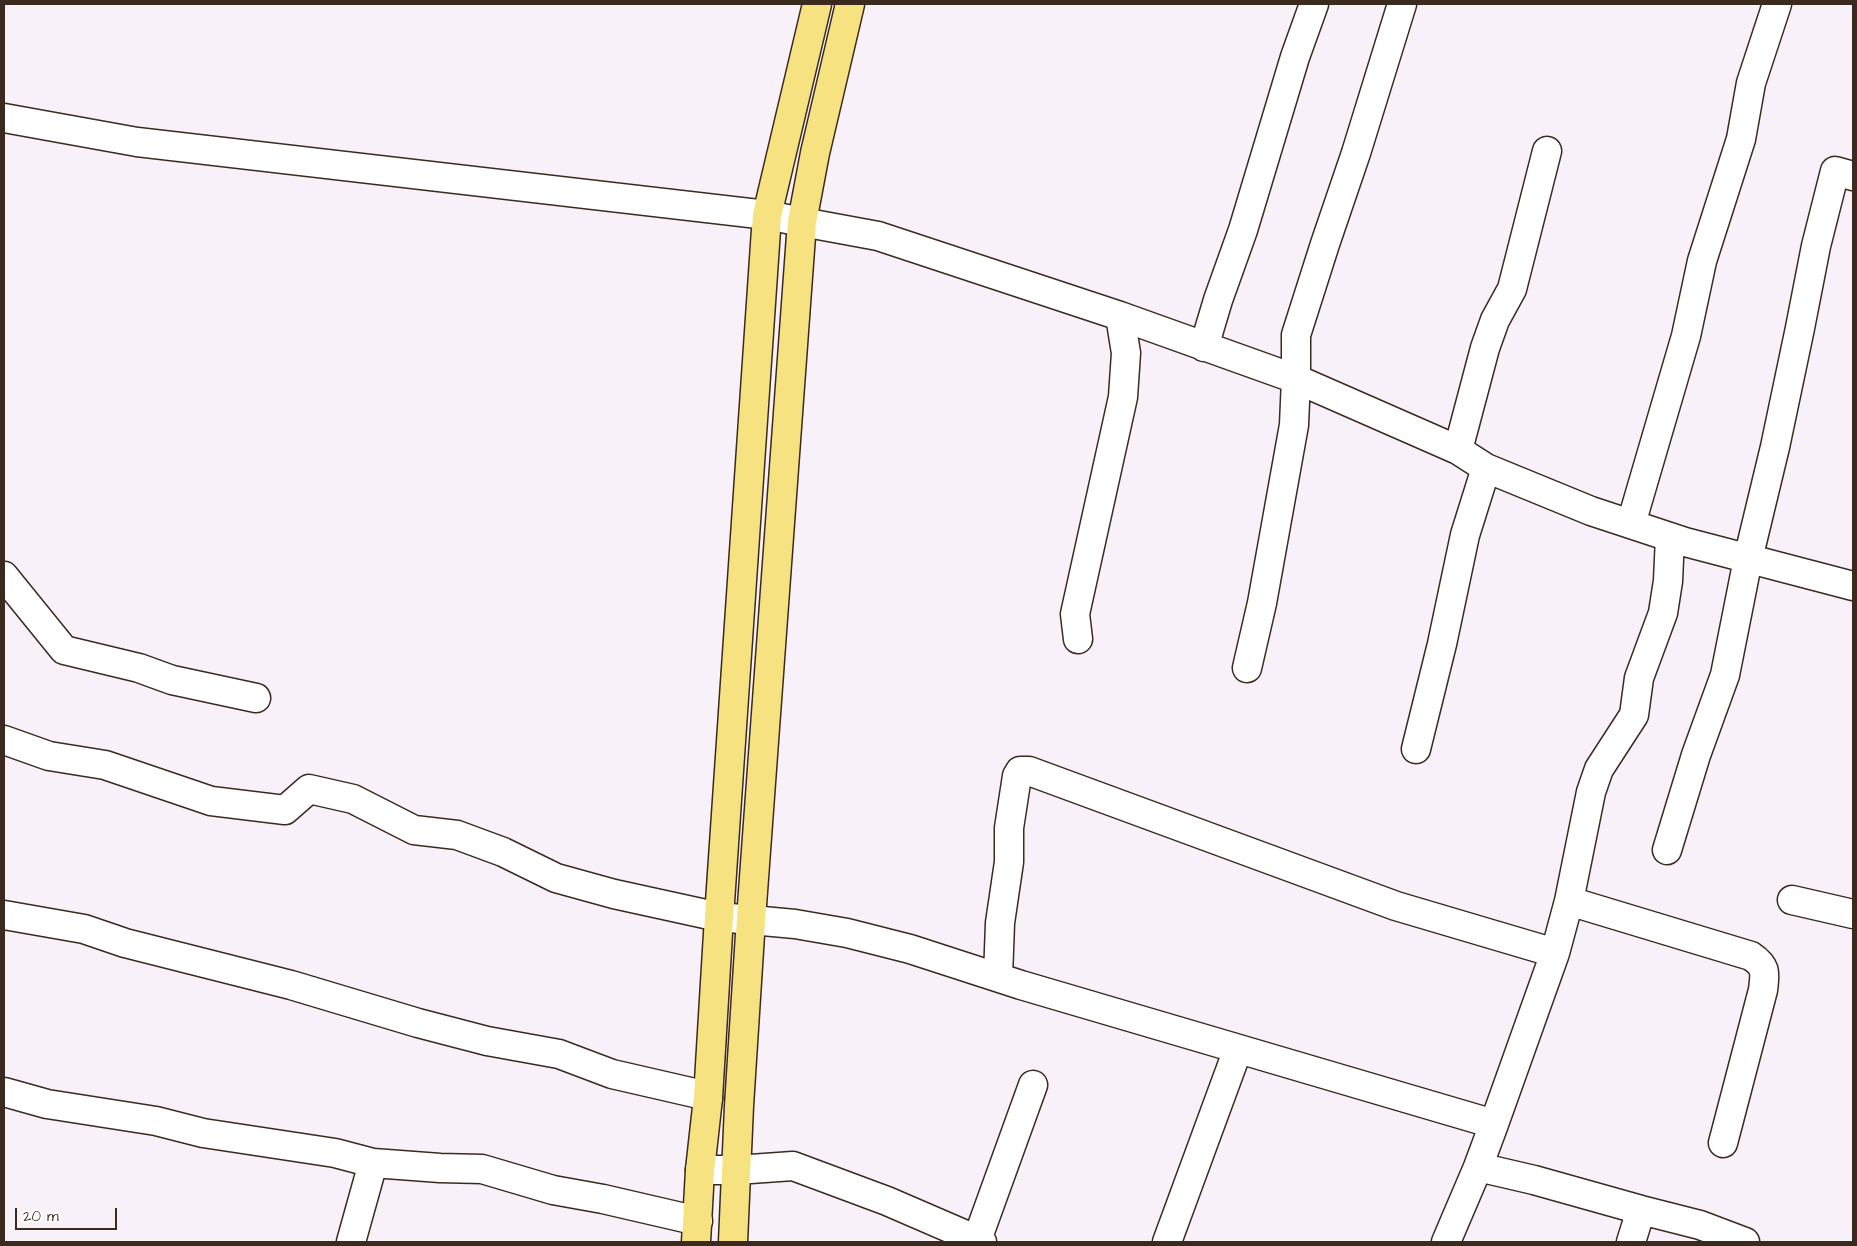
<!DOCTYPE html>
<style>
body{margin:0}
#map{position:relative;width:1857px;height:1246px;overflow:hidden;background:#f9f1f9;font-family:"Architects Daughter",sans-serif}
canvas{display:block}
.frame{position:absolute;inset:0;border:5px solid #3b2a1e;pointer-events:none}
.scale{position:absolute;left:15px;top:1208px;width:102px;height:22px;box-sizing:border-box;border:2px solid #3b2a1e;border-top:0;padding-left:6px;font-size:15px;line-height:18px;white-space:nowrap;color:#3b2a1e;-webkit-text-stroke:4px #fff;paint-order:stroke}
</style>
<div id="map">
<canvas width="1857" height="1246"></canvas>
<div class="frame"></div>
<div class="scale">20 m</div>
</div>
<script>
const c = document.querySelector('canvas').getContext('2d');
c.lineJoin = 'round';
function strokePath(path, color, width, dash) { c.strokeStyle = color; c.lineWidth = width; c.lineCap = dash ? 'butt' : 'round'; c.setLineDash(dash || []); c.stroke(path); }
const minor = new Path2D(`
 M802,222L878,236L1120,316L1296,379L1458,450L1486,468L1591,511L1685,542L1853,586
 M1204,347L1218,300L1243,230L1295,57L1314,4
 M1458,450L1485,348L1495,320L1512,289L1547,151
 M1631,524L1686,336L1702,261L1741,139L1751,83L1777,4
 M4,576L64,650L139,668L172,680L256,698
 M1078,639L1075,614L1123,397L1126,353L1120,316
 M1247,668L1262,603L1294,425L1296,379V335L1325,244L1356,153L1402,4
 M4,740L49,756L105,765L211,801L285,810L309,789L353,799L414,830L457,835L503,852L556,878L614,894L719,917L795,924L847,933L910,949L1021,985L1494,1124L1478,1167L1534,1180L1641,1210L1700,1225L1745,1242
 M1416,749L1442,644L1465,535L1486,468
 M1667,850L1696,755L1725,675L1748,559L1775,447L1800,328L1816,246L1835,171L1853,176
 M1792,900L1853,914
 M1569,901L1751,956C1767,967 1765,973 1763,990L1723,1143
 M4,915L84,929L125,943L291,985L418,1023L487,1041L559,1054L612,1074L699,1094L708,1098
 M998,977L1000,923L1009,862V828L1017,776L1020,771H1029L1396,906L1555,953
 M4,1092L47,1104L156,1121L203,1133L335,1153L373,1163
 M1494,1124L1555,953L1569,901L1591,792L1599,769L1634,715L1639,678L1663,613L1668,581L1670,537
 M700,1170H736L793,1166L887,1201L982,1242
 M977,1240L1033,1085
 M351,1242L373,1163L440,1168L482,1169L553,1190L603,1199L698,1221
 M1167,1242L1238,1049
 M1446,1242L1478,1167
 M1631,1242L1641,1210`);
const tertiary = new Path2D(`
 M4,118L137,142L767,215L802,222`);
const trunk = new Path2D(`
 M696,1242L700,1170L708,1098L719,917L767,215L817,4
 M733,1242L739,1106L751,919L802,222L815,153L850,4`);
strokePath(minor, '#3b2a1e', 31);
strokePath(tertiary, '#3b2a1e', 31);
strokePath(trunk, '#3b2a1e', 31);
strokePath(minor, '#fff', 28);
strokePath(tertiary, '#fff', 28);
strokePath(trunk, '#f6e281', 28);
</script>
